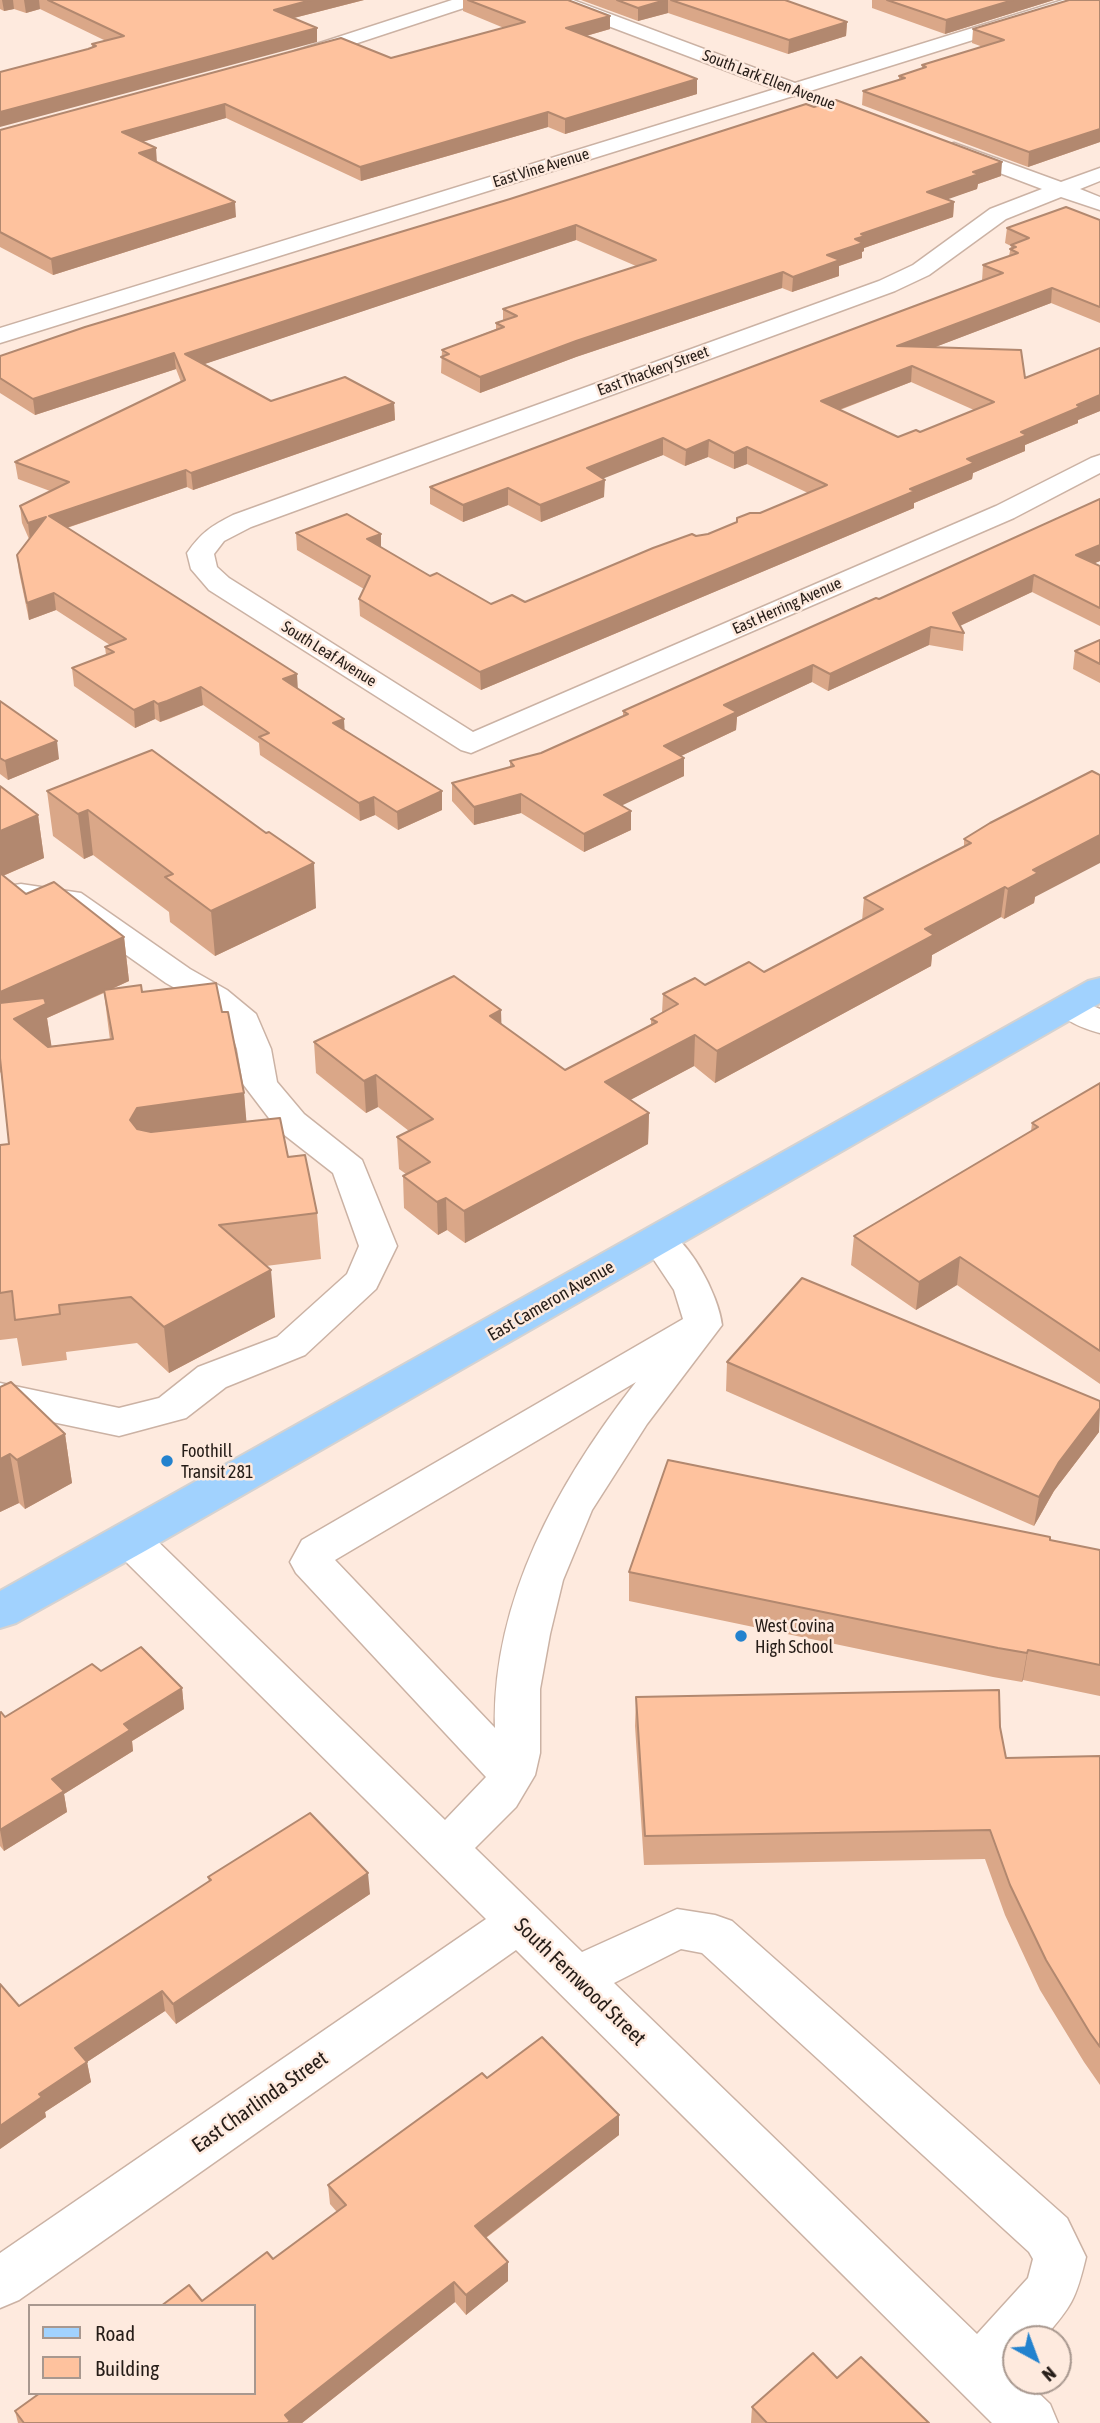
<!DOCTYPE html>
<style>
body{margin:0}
#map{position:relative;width:1100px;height:2423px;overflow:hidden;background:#feeade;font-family:"Asap Condensed",sans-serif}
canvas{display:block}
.legend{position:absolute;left:28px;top:2304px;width:228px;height:91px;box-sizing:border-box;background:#feeade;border:2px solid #a8988f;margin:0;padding:9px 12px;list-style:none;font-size:21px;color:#261d18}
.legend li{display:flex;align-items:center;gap:14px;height:35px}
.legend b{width:35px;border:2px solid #a8988f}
.north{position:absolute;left:1002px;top:2325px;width:70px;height:70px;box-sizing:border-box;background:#feeade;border:2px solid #a8988f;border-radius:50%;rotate:139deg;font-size:19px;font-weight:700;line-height:28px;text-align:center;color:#261d18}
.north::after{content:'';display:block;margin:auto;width:24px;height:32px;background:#2382ce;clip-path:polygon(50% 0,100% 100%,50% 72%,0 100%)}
</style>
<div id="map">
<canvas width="1100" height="2423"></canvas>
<ul class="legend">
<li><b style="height:9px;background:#a1d2fe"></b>Road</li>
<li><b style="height:19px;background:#fec29e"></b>Building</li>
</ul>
<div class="north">N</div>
</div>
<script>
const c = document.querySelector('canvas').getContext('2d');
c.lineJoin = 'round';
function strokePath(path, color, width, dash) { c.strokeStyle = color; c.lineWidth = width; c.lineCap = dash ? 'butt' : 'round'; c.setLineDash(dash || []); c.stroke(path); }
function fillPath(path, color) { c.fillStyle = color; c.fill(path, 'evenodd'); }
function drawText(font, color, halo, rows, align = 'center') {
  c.font = font + ' "Asap Condensed",sans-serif'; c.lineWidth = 5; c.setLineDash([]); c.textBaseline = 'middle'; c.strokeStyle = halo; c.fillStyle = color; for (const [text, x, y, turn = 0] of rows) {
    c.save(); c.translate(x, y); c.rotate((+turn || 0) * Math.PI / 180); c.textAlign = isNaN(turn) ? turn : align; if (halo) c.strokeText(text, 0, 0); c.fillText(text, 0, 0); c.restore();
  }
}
const minor = new Path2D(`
 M452,0H479L476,4L309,59H295L292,55L295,51Z
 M547,0H573L795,83L1063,0H1091L1088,4L810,91L808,96H793L0,343V328L775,89L550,4Z
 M954,143L1061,182L1100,168V181L1080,189L1100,197V210L1061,197L1006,219L929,275L895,291L251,527L224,541L214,554L217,567L229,578L473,732L996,506L1091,458L1100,455V473L1014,518L471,753L461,750L209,590L191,569L187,553C201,533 211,526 233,515L879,281L913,265L990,209L1042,189L947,153L944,149L947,145Z
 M21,884L81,893L190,969L227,990L256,1014L271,1049L277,1082L304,1114L362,1160L397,1246L376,1289L305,1355L226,1387L186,1418L119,1436L0,1411V1383L119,1408L159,1398L198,1367L277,1337L347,1274L359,1246L333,1173L278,1130L243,1084L237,1049L229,1025L203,1004L166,983L61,909L21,904L0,907V887Z
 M1069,996L1100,1009V1033C1084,1029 1062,1020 1052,1006L1057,999Z
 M659,1227C688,1235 719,1296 722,1325L647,1424L592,1510L563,1580L550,1634L540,1689V1753L535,1775L516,1807L475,1848L582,1952L677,1909L715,1915L732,1921L1067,2218L1086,2257C1076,2299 1072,2306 1043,2339H1016V2381H1026L1050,2404L1058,2423H992L516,1950L19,2300L0,2308V2253L486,1919L115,1551L109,1540L115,1529L130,1525L145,1529L445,1820L486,1777L296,1573L290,1562L302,1540L683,1319L674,1290L640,1239L646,1230ZM636,1382C559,1481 492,1599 495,1728L335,1560ZM681,1949L702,1953L1029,2252L1033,2259L1028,2278L977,2334L614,1983Z`);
const major = new Path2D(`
 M1100,978V1003L145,1551L16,1623L0,1628V1591L1088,981Z`);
strokePath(minor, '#cbb2a4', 3);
strokePath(major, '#d4d2d1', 4);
fillPath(minor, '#fff');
fillPath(major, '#a1d2fe');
fillPath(new Path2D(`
 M0,0H364L294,18L317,42L92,47V44L106,41L40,9L26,13L14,9L4,11L0,9Z
 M463,0H568L610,16V29L586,36L697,79V94L565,134L548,127L361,181L226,118L142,142L157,162L236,217L53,275L0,247V130L391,58L504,28L463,11Z
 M581,0H785L847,22L846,36L788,54L668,13L638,21Z
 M872,0H1054L945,34L872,8Z
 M1100,0V142L1028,167L862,105L863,91L899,80V76L922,68V65L983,47L972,43L973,29Z
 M1001,176L978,184L977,189L946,199L954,202L953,217L864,248V251L862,252V258L839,266V276L792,292L782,288L576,357L480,393L441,373L442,350L496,329V323L503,321V309L636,266L576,240L204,364L271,401L394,403L395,420L193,490L187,487L67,528L298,689L344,730L442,810L398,830L375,815L360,821L260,755L259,743L203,705L169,719L160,722L155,719L135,728L74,686L72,668L106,655L105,647L110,645L56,610L29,620L19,572L17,555L29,539L22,523L20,506L50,491L18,479L15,462L181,382L176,369L35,415L0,393V356L510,199Z
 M1100,220V323L1051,303L935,347L1025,378L1100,348V411L1078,420V423L1025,445V451L973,473L972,479L914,503V508L481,690L360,616L359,599L364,589L297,550L296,533L381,547L430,576L491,604L525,602L696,536L708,534L760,513L808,493L747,464L734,469L708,457L685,466L663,455L602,478L604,497L541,522L508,505L463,522L430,504V487L982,281L983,265L1009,256L1011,246L1005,243L1007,228ZM911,382L974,410L920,432L898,437L840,410Z
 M1100,499V561L1094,563L1100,566V626L1032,592L960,626L964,633L963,651L929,645L828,691L812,682L737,717L736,730L681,756L684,776L621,805L631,830L584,852L521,813L474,825L452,801V783L510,767V761L541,753L623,717V711L879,599Z
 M1100,640V683L1073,669L1075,651Z
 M0,701L59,759L8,780L0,774Z
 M0,786L38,815L44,858L3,876L26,894L124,937L129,981L112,989L142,992L222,1012L244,1093L246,1122L288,1157L317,1213L321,1259L266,1266L275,1317L169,1373L137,1343L66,1352L67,1360L22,1366L17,1338L0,1340V1145L9,1144L1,1072L0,1073ZM104,993L110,1040L51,1046L47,1018Z
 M47,791L316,908L215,956L170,922L169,912L93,855L84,859L53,836Z
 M990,823L1035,897L1034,903L1004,919L1001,917L932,955L931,966L715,1083L694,1066L630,1100L649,1113L648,1144L465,1243L447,1230L438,1235L404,1208L403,1176L406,1174L399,1169L397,1137L409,1131L378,1107L366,1113L316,1073L314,1042L501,1010V1024L565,1070L651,1025V1019L662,1013L663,994L764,972L862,921L864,898L964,847V839Z
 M1100,1083V1384L957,1285L916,1310L851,1265L854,1236L1031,1131L1032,1123Z
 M727,1362L1099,1432L1054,1491L1034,1526L726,1391Z
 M0,1387L65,1434L72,1483L25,1509L19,1503L0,1512Z
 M1050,1540L1100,1550V1696L1023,1680L1022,1682L993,1677L629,1601V1572Z
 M101,1671L182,1688L184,1709L132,1741L133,1751L64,1794L67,1812L4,1851L0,1846V1713L5,1717Z
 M636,1697L1000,1727L1006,1758L1100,1756V2085L1084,2062L1040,1990L1005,1915L985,1859L644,1865L635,1726Z
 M208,1877L370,1894L176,2024L165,2011L87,2062L91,2082L45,2112L46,2117L0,2149V1984L19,2006L209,1882Z
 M487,2078L619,2115V2135L486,2238L508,2262V2281L466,2315L455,2302L302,2423H18L15,2411L273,2259L337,2212L330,2204L328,2185Z
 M837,2378L929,2423H751L752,2407Z`), '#daa788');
fillPath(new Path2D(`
 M2,0H13L14,9L4,11Z
 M24,0H39L40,9L26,13Z
 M311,0H364L274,23V10Z
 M665,0H668V13L638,21V8Z
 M1013,0H1054L945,34L946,20Z
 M610,16V29L565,42L566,28Z
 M847,22L846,36L788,54L789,40Z
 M317,28V42L0,127V112Z
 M697,79V94L565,134V119Z
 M225,104L226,118L124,147L122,132Z
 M548,112V127L361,181L360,167Z
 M1100,129V142L1028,167L1029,152Z
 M156,148L157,163L139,153Z
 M1002,162L1001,176L978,184L977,189L926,207L927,192L973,172Z
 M235,202L236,217L53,275L51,259Z
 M954,202L953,217L864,248V251L862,252V258L839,266V276L792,292L793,277L855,239L861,234Z
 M576,225V240L187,370L185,354Z
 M783,272L782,288L576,357L480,393V377L576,341Z
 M1052,288L1051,303L896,362L897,346Z
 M174,353L176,369L35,415L33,399Z
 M912,366L911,382L820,417L821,401Z
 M1100,395V411L1078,420V423L1025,445V451L973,473L972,479L914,503V508L481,690L480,672L910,489L1021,432Z
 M394,403L395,420L193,490L191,473Z
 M663,438V455L587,485V468Z
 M709,440L708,457L685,466L686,450Z
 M747,447V464L734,469V453Z
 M186,470L187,487L51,533L49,516Z
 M605,480L604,497L541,522L540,505Z
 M508,488V505L463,522V505Z
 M46,517L30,540L28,523Z
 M381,534V551L367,539Z
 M1100,545V561L1074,572L1076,555Z
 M1034,575L1032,592L951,630L953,613Z
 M54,593L56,610L29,620L27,603Z
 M931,627L929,645L828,691L830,674Z
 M813,665L812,682L737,717L736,730L664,764V746L724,705Z
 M297,674L298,691L283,679Z
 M201,687L203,705L160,722L158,704Z
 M154,701L155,719L135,728L134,710Z
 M344,719L345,736L333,723Z
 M57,741L59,759L8,780L5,761Z
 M684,758V776L604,814V795Z
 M442,791V810L398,830L397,812Z
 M521,794V813L474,825V807Z
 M374,797L375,815L360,821L359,803Z
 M88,810L93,855L84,859L78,814Z
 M631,811V830L584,852V834Z
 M38,815L44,858L0,877V831Z
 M1100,835V863L1035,897L1034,903L1004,919L1008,889L1033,870Z
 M314,863L316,908L215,956L211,911Z
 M1005,887L1001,917L932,955L931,966L715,1083L717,1051L925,929Z
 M124,937L129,981L47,1018L52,1049L0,1039V992Z
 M501,1010L502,1041L490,1016Z
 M695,1035L694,1066L604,1114L605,1082Z
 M376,1075L378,1107L366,1113L364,1081Z
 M244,1093L248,1139L143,1153L130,1120L137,1108Z
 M649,1113L648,1144L465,1243L464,1211Z
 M446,1198L447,1230L438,1235L437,1202Z
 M960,1257L957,1285L916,1310L919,1282Z
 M271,1270L275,1317L169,1373L164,1327Z
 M1100,1408L1099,1432L1054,1491L1034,1526L1039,1497L1059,1462Z
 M65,1434L72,1483L25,1509L17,1460Z
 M10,1454L19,1503L0,1512V1459Z
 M1028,1650L1023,1680L1022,1682L1027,1653Z
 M182,1688L184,1709L132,1741L133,1751L64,1794L67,1812L4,1851L0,1830L52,1779L124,1724Z
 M368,1873L370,1894L176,2024L173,2004Z
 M162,1991L165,2011L87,2062L91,2082L45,2112L46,2117L0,2149V2126L39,2094L75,2048Z
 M619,2115V2135L476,2245L475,2226Z
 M508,2262V2281L466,2315V2295Z
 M454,2282L455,2302L302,2423H286L285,2415Z`), '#b2886f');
const building = new Path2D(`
 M48,0H311L274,10L317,28L0,112V72L88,49L96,46L92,44L124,36Z
 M468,0H568L610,16L566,28L697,79L565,119L548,112L360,167L225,104L122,132L156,148L139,153L235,202L51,259L0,232V130L341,38L391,58L525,22Z
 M617,0H665L638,8Z
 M671,0H785L847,22L789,40Z
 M887,0H1013L946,20Z
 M1069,0H1100V129L1029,152L863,91L905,78L899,76L926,67L922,65L1004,40L973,29Z
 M836,100L1002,162L973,172L979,174L927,192L954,202L861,234L865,236L855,239L863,243L827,255L840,260L793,277L783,272L576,341L480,377L441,357L449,354L442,350L504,327L496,323L517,316L503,309L656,260L576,225L185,354L271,401L345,377L394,403L191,473L186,470L49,516L297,674L283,679L344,719L333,723L442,791L397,812L374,797L359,803L259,737L269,733L201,687L167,701L158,704L154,701L134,710L72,668L114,652L105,647L126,639L54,593L27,603L17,555L46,517L28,523L20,506L69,482L15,462L185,380L174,353L33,399L0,378V356L85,327L510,199L806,104L814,107Z
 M1066,207L1100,220V307L1052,288L897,346L1021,350L1025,378L1100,348V395L1077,405L1080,407L1021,432L1027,435L967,459L974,463L910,489L915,491L480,672L359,599L370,576L296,533L347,514L381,534L367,539L430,576L437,573L491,604L512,595L525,602L653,548L692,534L696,536L708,534L737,522V518L750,513H760L827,485L747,447L734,453L709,440L686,450L663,438L587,468L605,480L540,505L508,488L463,505L430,487L1003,273L983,265L1018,253L1010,249L1016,247L1011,245L1029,238L1007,228ZM912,366L994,402L920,432L916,430L898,437L821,401Z
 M1100,499V545L1076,555L1100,566V608L1034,575L953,613L964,633L931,627L830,674L813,665L724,705L737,712L664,746L684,758L604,795L631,811L584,834L521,794L474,807L452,783L514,766L510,761L541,753L628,714L623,711L876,598L879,599Z
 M1100,640V664L1075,651Z
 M0,701L57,741L5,761L0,758Z
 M152,750L266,833L269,832L314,863L211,911L165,877L173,874L88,810L78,814L47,791Z
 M1092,771L1100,775V835L1033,870L1038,873L1008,889L1005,887L925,929L934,935L717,1051L695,1035L605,1082L649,1113L464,1211L446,1198L437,1202L403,1176L430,1162L397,1137L433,1119L376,1075L364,1081L314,1042L454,976L501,1010L490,1016L565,1070L657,1022L651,1019L678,1004L663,994L695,978L705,985L749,962L764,972L883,909L864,898L971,843L964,839L990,823Z
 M0,786L38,815L0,831Z
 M0,873L26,894L54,882L124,937L0,992Z
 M216,983L222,1012H228L244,1093L137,1108L130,1120L137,1129L151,1132L280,1118L288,1157L305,1155L317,1213L219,1225L271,1270L164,1327L131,1297L59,1305L60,1314L15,1320L12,1291L0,1293V1145L9,1144L0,1058V1003L44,998L46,1004L14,1019L48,1047L113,1039L104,990L141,985L142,992Z
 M1100,1083V1351L960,1257L919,1282L854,1236L1038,1127L1032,1123Z
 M802,1278L1100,1401V1408L1059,1462L1039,1497L727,1362Z
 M11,1382L65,1434L17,1460L10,1454L0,1459V1387Z
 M668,1460L1050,1537V1540L1100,1550V1665L1028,1650L1027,1653L998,1648L629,1572Z
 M141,1647L182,1688L124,1724L130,1730L52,1779L64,1791L0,1830V1713L1,1712L5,1717L92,1664L101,1671Z
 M999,1690L1000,1727L1006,1758L1100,1756V2047L1090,2033L1046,1960L1010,1885L990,1830L645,1836L636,1697Z
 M310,1813L368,1873L173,2004L162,1991L75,2048L87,2062L39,2094L42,2097L0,2126V1984L19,2006L211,1880L208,1877Z
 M542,2037L619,2115L475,2226L508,2262L466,2295L454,2282L285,2415L290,2421L287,2423H24L15,2411L40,2393H254V2306H161L189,2285L202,2301L267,2252L273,2259L346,2205L328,2185L482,2073L487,2078Z
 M813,2353L837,2378L861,2357L929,2423H767L752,2407Z`);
fillPath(building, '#fec29e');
strokePath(building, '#b2886f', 2);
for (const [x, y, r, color] of [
 [167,1461,7,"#2382ce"],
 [741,1636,7,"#2382ce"]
]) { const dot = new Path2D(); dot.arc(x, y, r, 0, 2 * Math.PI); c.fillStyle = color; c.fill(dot); strokePath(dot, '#feeade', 2.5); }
drawText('16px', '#261d18', '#feeade', [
 ["South Lark Ellen Avenue",769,80,21],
 ["East Vine Avenue",541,168,-17],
 ["East Thackery Street",653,371,-20],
 ["East Herring Avenue",787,606,-24],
 ["South Leaf Avenue",329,654,32]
]);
drawText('18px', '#261d18', '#feeade', [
 ["East Cameron Avenue",551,1301,-30]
]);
drawText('18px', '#261d18', '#feeade', [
 ["Foothill",181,1451],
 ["Transit 281",181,1472],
 ["West Covina",755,1626],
 ["High School",755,1647]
], 'left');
drawText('21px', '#261d18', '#feeade', [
 ["South Fernwood Street",580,1982,44],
 ["East Charlinda Street",260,2102,-35]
]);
</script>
